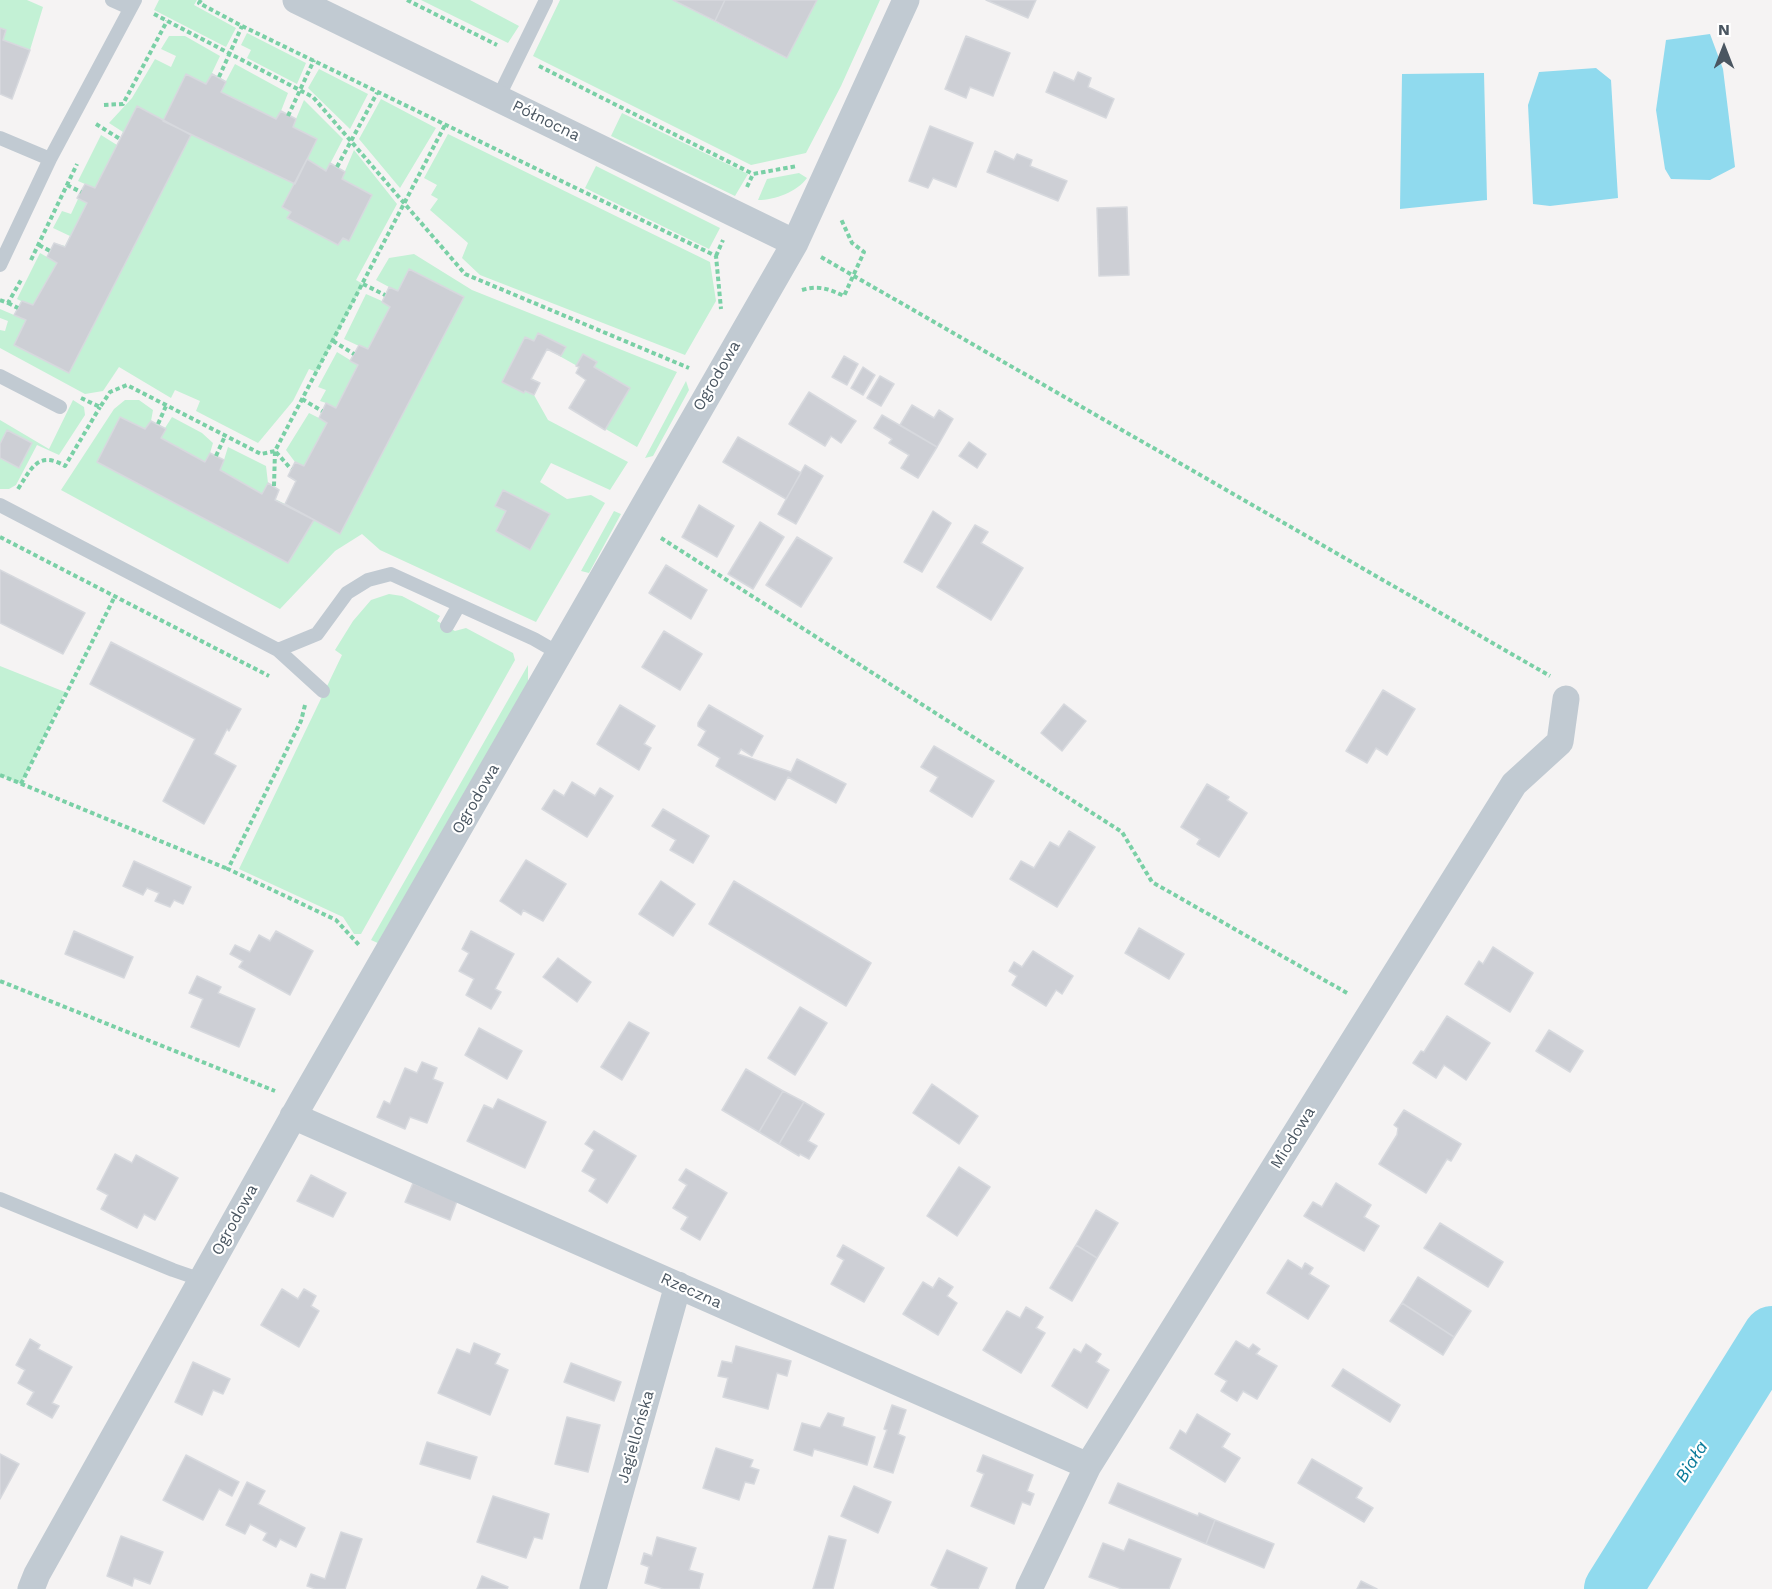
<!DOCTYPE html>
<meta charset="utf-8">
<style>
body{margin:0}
#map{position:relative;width:1772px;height:1589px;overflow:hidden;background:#f5f3f3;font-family:"Work Sans",sans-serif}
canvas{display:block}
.north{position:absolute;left:1694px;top:18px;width:60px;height:60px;-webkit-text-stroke:4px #fff;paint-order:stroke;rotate:0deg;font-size:16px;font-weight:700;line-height:24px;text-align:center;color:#4a5661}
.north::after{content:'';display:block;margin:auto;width:21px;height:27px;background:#4a5661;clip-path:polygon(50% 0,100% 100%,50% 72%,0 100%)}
</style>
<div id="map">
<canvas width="1772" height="1589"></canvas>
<div class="north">N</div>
</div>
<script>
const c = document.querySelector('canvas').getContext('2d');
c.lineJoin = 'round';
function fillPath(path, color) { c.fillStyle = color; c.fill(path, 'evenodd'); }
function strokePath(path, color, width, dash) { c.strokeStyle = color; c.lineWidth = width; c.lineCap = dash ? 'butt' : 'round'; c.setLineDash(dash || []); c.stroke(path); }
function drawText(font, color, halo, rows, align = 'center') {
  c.font = font + ' "Work Sans",sans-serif'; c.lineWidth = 4.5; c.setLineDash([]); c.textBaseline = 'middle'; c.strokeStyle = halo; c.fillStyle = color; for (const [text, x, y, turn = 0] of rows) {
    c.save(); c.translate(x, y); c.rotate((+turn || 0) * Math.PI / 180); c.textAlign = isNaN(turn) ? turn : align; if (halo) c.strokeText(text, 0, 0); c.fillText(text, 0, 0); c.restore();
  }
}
fillPath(new Path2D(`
 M0,0H27L43,7L30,50L3,40L6,30L0,28Z
 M159,0H197L194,5L236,28L226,47L154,10Z
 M421,0H470L519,26L508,43Z
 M560,0H673L786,58L817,0H880L841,86L806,153L751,165L533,56Z
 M247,33L306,63L297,84L247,58L251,50L241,45Z
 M169,36H185L220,56L212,73L226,81L235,64L288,93L281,111L296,119L304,100L343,139L330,164L345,171L354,150L397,204L356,280L363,284L317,372L309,369L293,401L258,443L196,411L200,401L175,390L171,398L119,367L103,391L85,394L0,348V330L5,331L8,321L0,318V309L14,315L21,301L17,299L40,253L47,257L54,243L65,246L70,236L53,228L62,211L71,214L85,184L78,181L101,135L117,145L123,132L109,123L132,98L155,59L171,67L176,56L161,49Z
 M319,69L368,94L350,129L308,88Z
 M381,99L436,128L400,188L359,139Z
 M622,113L748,174L735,196L611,136Z
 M448,134L710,262L716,301L685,355L480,275L462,258L468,243L430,210L438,199L431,195L437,185L424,178Z
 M596,166L720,228L709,249L585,188Z
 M799,173L807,178C797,192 775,200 758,200L767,179Z
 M414,254L472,290L677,372L637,447L569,408L586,380L576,373L579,367L547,349L531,378L540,383L534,395L548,420L628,462L610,490L551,463L540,482L567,499L591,495L605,503L536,622L380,550L362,534L335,551L280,609L61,490L114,409L125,400H139L153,410L151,421L165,428L172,417L202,433L213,443L210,453L224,460L228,447L266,466L268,483L279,490L275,499L285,504L296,481L288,476L295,462L286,450L309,413L319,418L326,403L320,401L326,390L318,387L337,352L350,360L359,346L344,339L366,294L382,301L389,287L376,280L389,258Z
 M686,381L689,390L653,456L645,458Z
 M73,400L84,407L85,415L59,455L37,445L16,485L9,489H0V420L49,449Z
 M614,511L621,514L589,573L581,571Z
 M389,594L402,596L440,616L437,621L455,631L466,628L513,653L515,660L361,934H354L343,917L239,869L342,655L335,650L353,621L371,600Z
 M528,665V684L380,944L371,940Z
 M0,666L65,692L21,784L0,775Z`), '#c3f1d5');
fillPath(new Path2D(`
 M1710,34L1723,69L1735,167L1710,180L1671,179L1665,169L1656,110L1666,40Z
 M1596,68L1611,80L1618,198L1550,206L1533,204L1528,105L1539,72Z
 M1484,73L1487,200L1400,209L1402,74Z`), '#90daee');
strokePath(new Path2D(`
 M1613,1589L1772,1335`), '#90daee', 58);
const building = new Path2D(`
 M673,0H725L715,21Z
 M725,0H817L787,58L715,21Z
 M986,0H1036L1028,18Z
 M0,28L6,30L3,40L30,50L12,99L0,94Z
 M966,36L1010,53L993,96L970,87L966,98L945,89Z
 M1054,72L1074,81L1078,72L1091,78L1088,87L1114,99L1106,118L1046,92Z
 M186,74L206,84L212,74L226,82L221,92L276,119L281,111L296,119L293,127L317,139L295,184L163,121Z
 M137,106L191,135L69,373L14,345L26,320L14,315L22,301L33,305L57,263L47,257L54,243L65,247L87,203L77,198L85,184L95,188Z
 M930,126L973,143L956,187L933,178L928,188L909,181Z
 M995,151L1014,160L1017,154L1032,160L1030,166L1067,181L1058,201L987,172Z
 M307,159L326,171L330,163L345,172L342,179L372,195L349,241L343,238L338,245L287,218L291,212L282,207Z
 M1127,207L1129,275L1099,276L1097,208Z
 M409,269L464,297L340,534L285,504L296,481L288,476L295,462L304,466L327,423L319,418L326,403L336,408L358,365L350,361L359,345L368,349L390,307L382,302L389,287L398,291Z
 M538,333L566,347L561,356L547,349L531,379L540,383L534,395L525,391L524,393L502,382L525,337L534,341Z
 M583,354L597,362L594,367L630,388L605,430L569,408L586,380L576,373L579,367L576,366Z
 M844,356L858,364L847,385L832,377Z
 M863,367L875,375L863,395L851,388Z
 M880,376L894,384L881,406L867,398Z
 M809,392L856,421L841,443L831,436L825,446L789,424Z
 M912,405L934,418L939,410L953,419L937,447L900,425Z
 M882,415L937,447L918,478L901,468L909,455L889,443L892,439L874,428Z
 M120,417L145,429L151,421L166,429L161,438L205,462L210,453L224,460L220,470L262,494L268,483L279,490L275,500L314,520L288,563L97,462Z
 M7,430L32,443L19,468L0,458V444Z
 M738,437L801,473L786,499L723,462Z
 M969,442L986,454L977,468L959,456Z
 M805,465L823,476L796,524L778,514Z
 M503,490L550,514L530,550L496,531L506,511L495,506Z
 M699,505L734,526L717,557L682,537Z
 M933,511L951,523L922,572L904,562Z
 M760,522L784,537L753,589L728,574Z
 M975,525L988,532L981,543L1023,568L991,620L937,587Z
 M797,537L832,558L801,607L766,585Z
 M666,565L707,590L691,619L649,593Z
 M0,570L85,613L63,654L0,623Z
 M664,631L702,654L680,690L642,667Z
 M111,642L241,709L229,731L227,729L214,754L236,766L204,824L163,801L195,739L90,684Z
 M1383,690L1415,709L1387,755L1376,748L1367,763L1346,751Z
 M1064,704L1086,721L1062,751L1041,733Z
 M620,705L655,726L644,744L651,748L639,770L597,744Z
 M709,705L763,736L752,756L741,749L738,754L791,772L797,759L846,784L836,803L788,777L775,800L716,766L720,758L698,745L706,731L698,726V723Z
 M934,746L994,781L972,817L930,791L938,777L921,767Z
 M572,782L595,796L600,788L613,796L587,837L542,809L554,790L564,796Z
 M1207,784L1229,797L1227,800L1247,813L1219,857L1197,844L1200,839L1181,827Z
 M663,809L709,836L693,863L670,850L676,840L652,826Z
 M1069,831L1095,847L1057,907L1010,879L1021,861L1034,868L1050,842L1059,847Z
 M526,860L566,884L543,921L523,910L521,915L500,901Z
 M134,861L191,887L183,904L174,900L170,907L155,901L159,893L147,888L143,895L123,886Z
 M661,881L695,904L673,936L639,914Z
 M734,881L871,963L846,1006L709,924Z
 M1139,928L1184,954L1169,979L1125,953Z
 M74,931L133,957L124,978L65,954Z
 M276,931L313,951L290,995L239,967L243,961L230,954L235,945L250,952L259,935L270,941Z
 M471,931L514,954L495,989L501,992L491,1009L466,995L474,979L459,971L469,953L462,949Z
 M1493,947L1533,973L1510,1012L1465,984L1479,961L1483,964Z
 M1033,951L1073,976L1062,994L1056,990L1046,1006L1012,985L1017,976L1009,971L1014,962L1022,967Z
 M558,958L591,982L577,1002L543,977Z
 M197,976L221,987L218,993L255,1009L239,1047L191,1027L203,999L189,993Z
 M800,1007L827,1023L795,1075L768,1058Z
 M1447,1016L1490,1043L1466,1080L1444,1065L1436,1078L1413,1063L1421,1051L1424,1052Z
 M629,1022L649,1033L622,1080L601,1067Z
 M479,1028L522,1051L507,1079L465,1055Z
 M1549,1030L1583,1051L1570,1072L1536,1051Z
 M422,1062L437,1068L433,1079L443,1083L427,1123L410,1117L405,1129L377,1117L384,1101L390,1104L405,1068L417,1073Z
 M746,1069L783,1091L759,1132L722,1110Z
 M932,1084L978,1116L959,1144L913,1113Z
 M783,1091L804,1102L779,1144L759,1132Z
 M498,1099L546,1122L525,1168L467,1141L484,1105L493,1109Z
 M804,1102L824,1114L808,1141L817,1146L809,1159L800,1154L799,1156L779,1144Z
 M1404,1110L1461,1144L1451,1161L1447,1159L1426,1193L1379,1164L1397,1135L1398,1128L1394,1125Z
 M594,1131L636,1156L607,1203L589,1191L596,1179L582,1171L594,1150L585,1144Z
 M115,1154L132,1163L136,1155L178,1178L155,1220L144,1214L137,1228L101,1209L108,1195L97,1189Z
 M959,1167L990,1187L957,1236L927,1216Z
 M686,1169L727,1193L700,1240L681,1229L688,1217L673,1208L687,1185L679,1180Z
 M311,1175L346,1193L333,1217L297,1201Z
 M413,1183L457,1201L450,1220L405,1202Z
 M1336,1183L1371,1205L1364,1217L1379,1226L1364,1251L1304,1216L1313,1202L1322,1207Z
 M1096,1210L1118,1223L1097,1258L1076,1245Z
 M1440,1223L1503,1262L1488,1287L1424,1248Z
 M843,1245L884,1268L864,1302L831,1284L844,1260L837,1256Z
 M1076,1245L1097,1258L1072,1301L1050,1288Z
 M1288,1260L1302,1269L1305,1263L1313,1268L1309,1274L1329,1286L1308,1319L1267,1293Z
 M1418,1277L1471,1311L1454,1337L1402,1303Z
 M939,1278L953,1287L947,1296L957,1303L938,1335L903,1314L923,1282L933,1288Z
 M282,1289L298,1299L304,1289L316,1296L311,1306L319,1311L299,1347L261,1325Z
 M1402,1303L1454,1337L1443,1355L1390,1321Z
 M1026,1307L1043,1317L1036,1328L1045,1333L1021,1373L983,1350L1007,1311L1020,1318Z
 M30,1339L40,1345L38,1349L72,1367L52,1403L59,1406L52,1418L27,1404L34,1392L18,1383L25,1370L16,1365Z
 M1236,1341L1249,1349L1253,1344L1260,1349L1256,1354L1277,1366L1257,1399L1243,1391L1237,1401L1221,1391L1227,1381L1215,1374Z
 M474,1343L500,1354L495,1364L508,1370L490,1415L438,1393L457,1349L470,1354Z
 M1086,1344L1101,1354L1096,1362L1109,1370L1087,1408L1052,1386L1074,1349L1081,1353Z
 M736,1346L791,1361L787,1376L777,1373L768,1409L723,1397L728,1378L718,1376L722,1361L732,1363Z
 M193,1362L230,1379L223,1394L213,1390L202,1415L175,1402Z
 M571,1363L621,1382L614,1401L564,1382Z
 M1343,1369L1400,1405L1390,1422L1332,1386Z
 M892,1405L906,1410L898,1434L905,1437L893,1473L874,1467L887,1430L884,1429Z
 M828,1413L844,1418L842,1426L875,1437L867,1465L814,1449L812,1456L794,1450L802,1423L820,1428Z
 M1197,1414L1230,1434L1222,1447L1240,1458L1225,1482L1170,1448L1180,1430L1186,1434Z
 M567,1417L600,1425L588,1472L555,1464Z
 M427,1442L477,1457L470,1479L420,1464Z
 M716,1448L753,1460L750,1467L759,1470L754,1484L745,1482L739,1500L703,1488Z
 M0,1454L19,1464L0,1499Z
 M186,1455L239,1482L232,1496L219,1489L203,1520L163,1500Z
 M983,1455L1033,1475L1027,1491L1034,1494L1030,1505L1022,1502L1014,1524L971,1506L984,1474L977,1471Z
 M1312,1459L1362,1488L1356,1498L1373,1508L1364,1522L1298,1483Z
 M247,1482L265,1491L258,1504L305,1528L296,1547L280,1539L276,1547L263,1540L267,1533L250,1524L245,1534L226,1525Z
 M1118,1483L1198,1516L1199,1513L1215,1520L1206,1544L1109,1503Z
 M854,1486L891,1502L878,1533L841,1516Z
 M493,1496L549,1514L542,1539L534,1537L526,1558L477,1542Z
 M1215,1520L1274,1544L1264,1568L1206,1544Z
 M341,1532L362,1539L345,1589H316L307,1586L311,1574L325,1579Z
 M121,1536L163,1552L150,1584L134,1578L132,1586L107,1576Z
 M829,1536L846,1540L833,1589H813Z
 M657,1537L696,1548L689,1570L703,1574L699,1589H664L645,1583L649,1567L641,1564L644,1553L652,1556Z
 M1129,1539L1181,1559L1169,1589H1122L1089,1577L1103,1543L1124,1551Z
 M947,1550L987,1568L978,1589H940L931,1585Z
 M482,1576L508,1587L507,1589H477Z
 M1361,1581L1377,1589H1357Z`);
fillPath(building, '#cdcfd5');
strokePath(building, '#d7d9de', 1.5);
strokePath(new Path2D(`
 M201,0L199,3L242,26L716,256L721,309
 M407,0L497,45
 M154,14L313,97L465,274L689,368
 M539,66L753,174
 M219,77L242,26
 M104,105L123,104L167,21
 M288,116L314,60
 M96,124L120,139
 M337,167L377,93
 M67,185L81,192
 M747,187L753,174L797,166
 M39,245L50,251
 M716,256L723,240
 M821,257L1550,676
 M31,260L77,164
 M363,284L385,295
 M802,290C819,285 829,289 844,296L864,252L852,243L841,219
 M0,300L8,303L21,280
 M8,303L18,308
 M333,341L354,354
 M81,398L100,407L110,392L127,385L261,454L275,451L445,125
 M302,399L322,411
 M158,424L166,406
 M276,452L291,469
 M216,456L225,436
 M274,486L275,451
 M18,489C31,469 38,450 65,466L100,407
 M0,537L269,676
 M661,538L1122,832L1152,882L1347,993
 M305,705L301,721L228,869L336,920L359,945
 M0,775L228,869
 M21,784L115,596
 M0,981L275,1091`), '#7ad0a6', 4, [4.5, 3]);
strokePath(new Path2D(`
 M112,0L130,8
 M498,98L546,0
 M0,138L50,159L135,0
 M0,265L50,159
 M0,376L60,407
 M0,505L278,650L317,634L347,593L368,580L391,574L534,639L560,654
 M447,626L459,605
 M278,650L323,691
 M0,1199L173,1270L202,1280`), '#c1cad2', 14);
strokePath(new Path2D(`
 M296,0L795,243
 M293,1116L1088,1466
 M31,1589L37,1574L302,1101L795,243L906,0
 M593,1589L678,1285
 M1029,1589L1088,1466L1514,784L1560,742L1566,699`), '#c1cad2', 27);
drawText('16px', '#4a5661', '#fff', [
 ["Północna",546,121,26],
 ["Ogrodowa",717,376,-60],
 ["Ogrodowa",476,799,-60],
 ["Miodowa",1293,1138,-58],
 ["Ogrodowa",235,1220,-61],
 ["Rzeczna",691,1291,24],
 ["Jagiellońska",636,1437,-74]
]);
drawText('italic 18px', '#0c7c9b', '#fff', [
 ["Biała",1692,1462,-58]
]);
</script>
